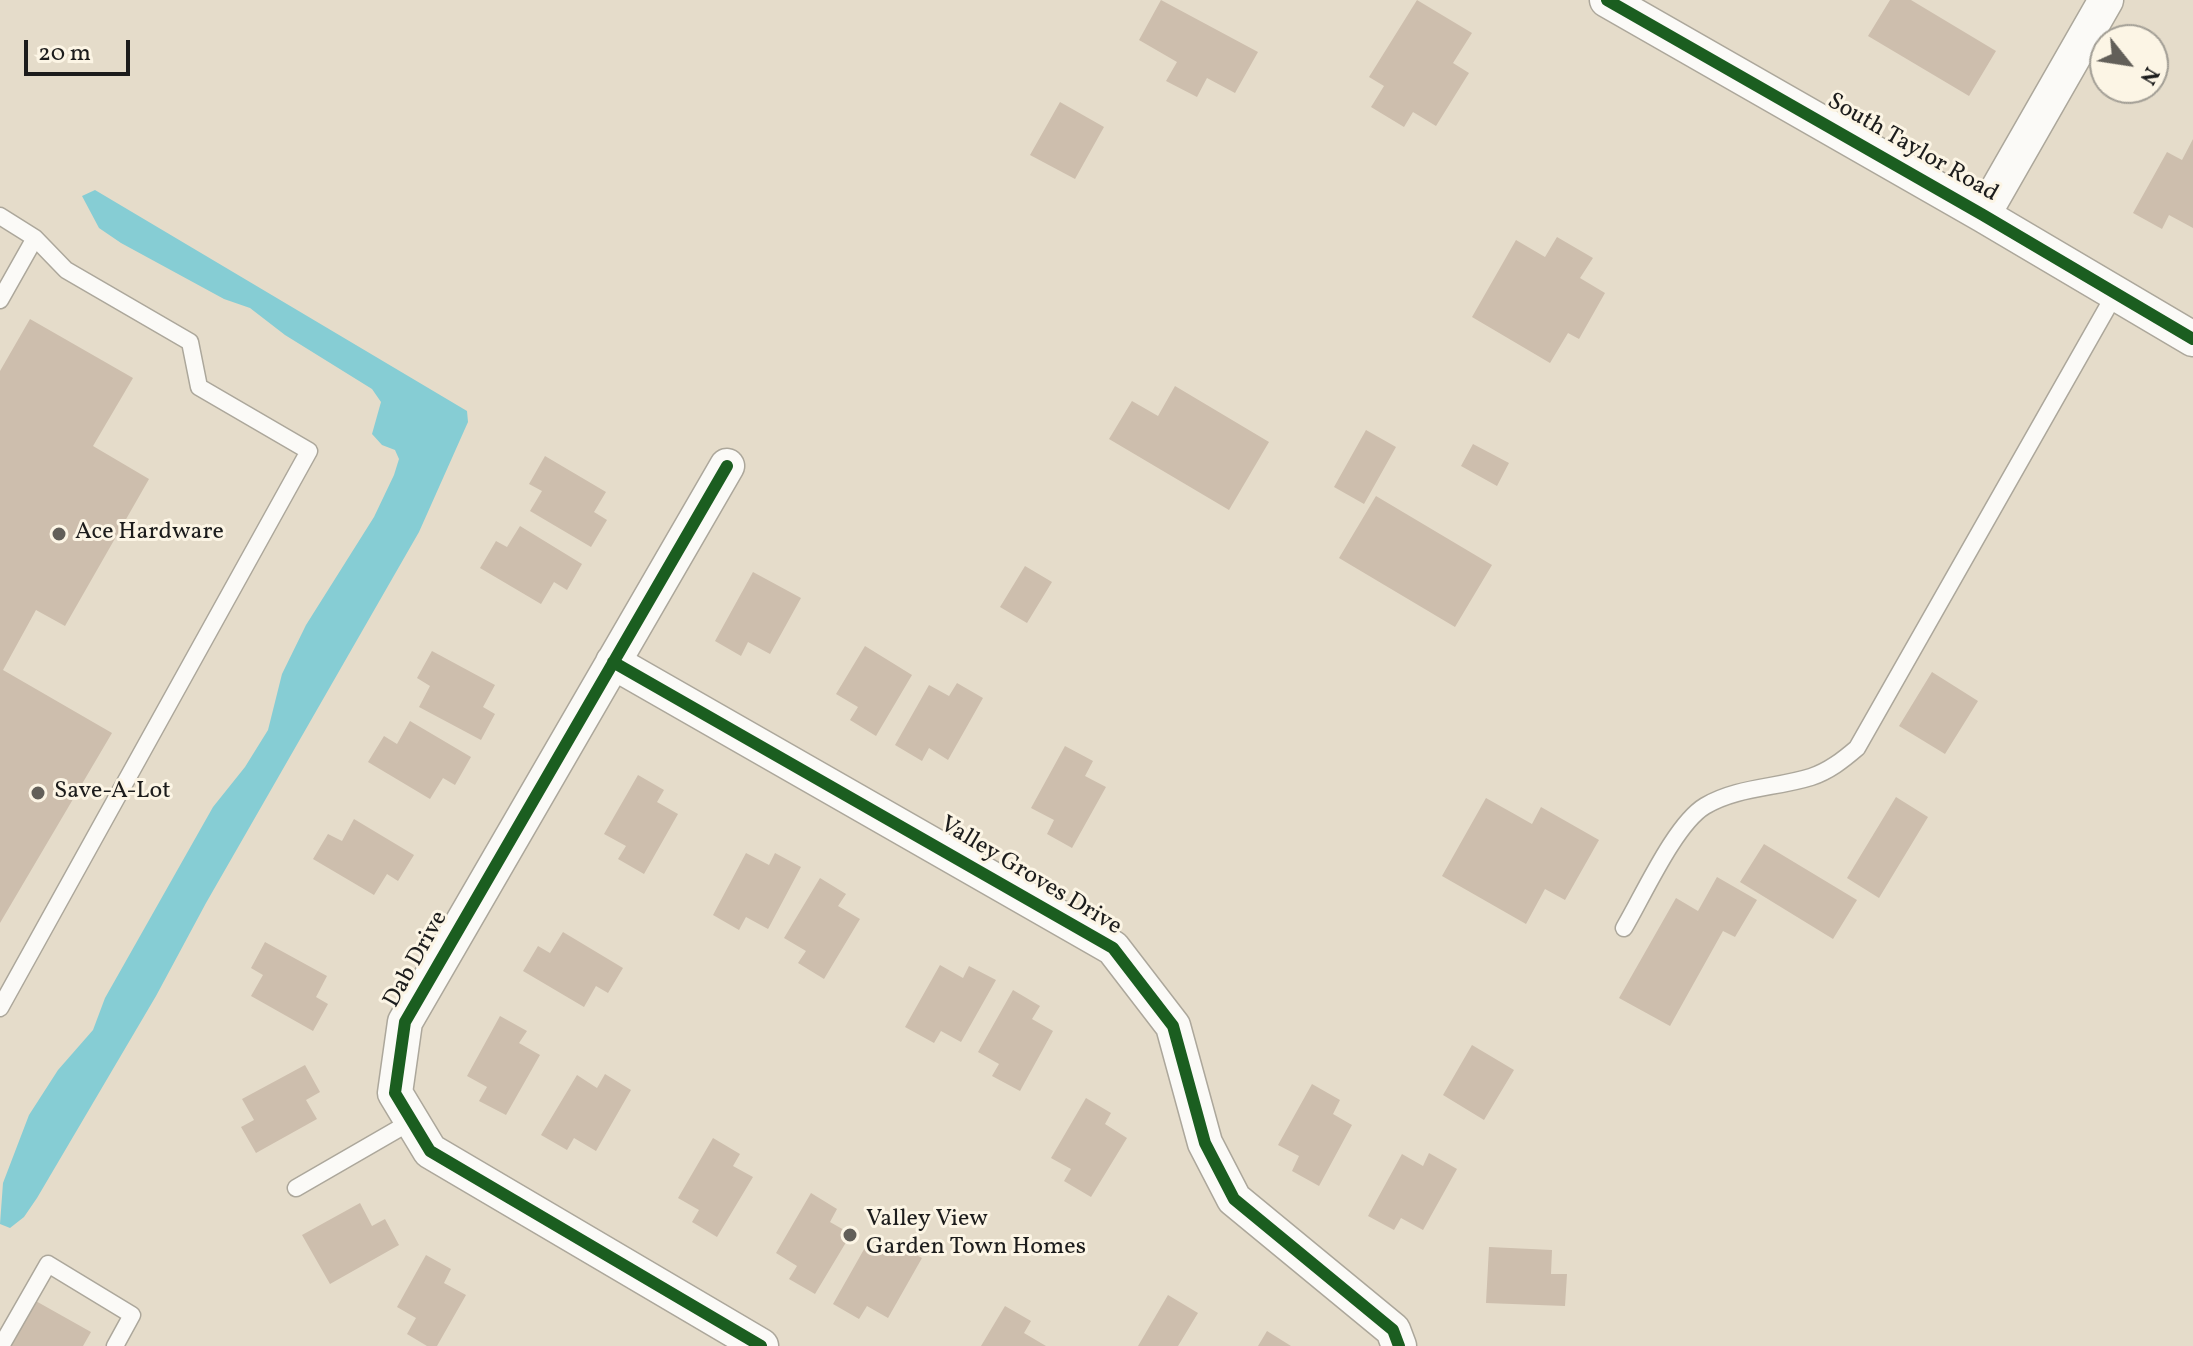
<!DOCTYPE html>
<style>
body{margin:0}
#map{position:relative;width:2193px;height:1346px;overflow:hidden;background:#e5dcca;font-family:Vollkorn,serif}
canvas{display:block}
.north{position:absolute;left:2089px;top:24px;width:80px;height:80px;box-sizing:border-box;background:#fcf5e5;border:2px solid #a29e95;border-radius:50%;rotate:120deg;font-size:22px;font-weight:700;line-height:32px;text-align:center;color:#1c1c1c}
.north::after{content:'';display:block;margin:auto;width:28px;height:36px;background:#625f59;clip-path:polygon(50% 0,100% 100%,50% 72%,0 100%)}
.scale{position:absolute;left:24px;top:40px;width:106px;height:36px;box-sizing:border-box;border:4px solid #1c1c1c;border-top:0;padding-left:10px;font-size:24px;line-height:28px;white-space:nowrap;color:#1c1c1c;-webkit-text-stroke:6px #fcf5e5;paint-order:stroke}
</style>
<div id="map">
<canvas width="2193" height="1346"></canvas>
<div class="north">N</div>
<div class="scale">20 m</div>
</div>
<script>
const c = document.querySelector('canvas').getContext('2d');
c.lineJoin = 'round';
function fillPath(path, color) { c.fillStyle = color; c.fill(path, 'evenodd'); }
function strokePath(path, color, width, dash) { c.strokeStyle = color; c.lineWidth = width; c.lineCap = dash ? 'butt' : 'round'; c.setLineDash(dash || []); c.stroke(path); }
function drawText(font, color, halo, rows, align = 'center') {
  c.font = font + ' Vollkorn,serif'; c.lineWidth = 6; c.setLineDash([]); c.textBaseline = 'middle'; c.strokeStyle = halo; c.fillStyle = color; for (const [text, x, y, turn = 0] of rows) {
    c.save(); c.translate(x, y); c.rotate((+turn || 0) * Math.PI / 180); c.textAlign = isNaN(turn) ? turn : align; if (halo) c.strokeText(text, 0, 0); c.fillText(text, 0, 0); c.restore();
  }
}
fillPath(new Path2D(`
 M95,190L467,411L468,422L419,532L206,903L156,996L37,1198L24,1217L10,1228L0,1224L3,1183L29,1115L58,1070L93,1030L105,998L213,807L245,767L268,730L282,674L306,625L374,517L394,475L399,459L395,450L382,445L372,434L381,402L372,389L285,335L250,308L224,299L121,243L99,228L82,196Z`), '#86cdd4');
fillPath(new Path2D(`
 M1161,0L1258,52L1235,93L1207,78L1197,97L1166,81L1177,62L1139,40Z
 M1417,0L1472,33L1453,63L1469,73L1436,126L1413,112L1404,127L1371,107L1384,86L1369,77Z
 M1890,0H1911L1996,51L1969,96L1868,36Z
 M1060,102L1104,127L1075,179L1030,155Z
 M2193,139V228L2169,215L2162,229L2133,213L2167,152L2182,160Z
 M1557,237L1593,258L1580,278L1605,293L1579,339L1568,333L1550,363L1472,317L1516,240L1545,257Z
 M30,319L133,378L93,446L149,479L65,626L36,610L3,670L112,733L0,923V371Z
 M1175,386L1269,442L1229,510L1109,439L1132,401L1158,416Z
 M1366,430L1396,447L1364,504L1334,487Z
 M1473,444L1509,463L1497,486L1461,466Z
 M545,456L606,492L594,512L607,520L591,547L530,511L542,491L529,484Z
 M1376,496L1492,565L1455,627L1339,558Z
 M520,526L582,564L567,590L554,582L541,604L480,568L496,541L507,547Z
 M1025,566L1052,582L1027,623L1000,607Z
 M753,572L801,598L770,654L748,642L741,656L715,641Z
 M865,646L912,675L876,736L850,720L858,707L836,694Z
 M432,651L495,685L483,707L495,714L481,740L419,707L430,686L417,678Z
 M1932,672L1978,701L1945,754L1899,726Z
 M957,683L983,698L948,760L929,748L922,761L895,745L929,685L949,696Z
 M410,721L471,757L455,785L443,778L430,799L368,762L384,736L397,744Z
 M1065,746L1093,761L1085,776L1106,787L1072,848L1047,834L1054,820L1031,808Z
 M638,775L664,790L657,802L678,814L644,874L618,859L626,846L604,834Z
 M1896,797L1928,817L1879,898L1847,878Z
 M1486,798L1532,824L1541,807L1599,840L1565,900L1545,889L1526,924L1442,876Z
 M354,819L414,855L398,881L387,874L374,895L313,859L328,834L342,841Z
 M1764,844L1857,900L1833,939L1740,882Z
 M746,853L769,865L775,853L801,867L768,929L746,917L739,930L713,915Z
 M1717,877L1757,900L1735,937L1723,931L1670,1026L1619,998L1676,898L1698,911Z
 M820,878L846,894L838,906L860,919L824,979L798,963L806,951L784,938Z
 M563,932L623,968L608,993L596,986L584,1007L523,971L538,946L550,953Z
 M265,942L327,976L316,997L328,1004L313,1031L251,996L263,975L251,968Z
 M940,965L963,978L969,966L996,980L961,1042L941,1031L934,1043L905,1027Z
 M1013,990L1040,1006L1032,1019L1053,1031L1020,1091L992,1076L999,1064L978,1052Z
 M500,1016L527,1031L519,1043L540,1055L506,1115L479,1101L487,1087L467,1076Z
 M1472,1045L1514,1070L1484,1120L1443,1095Z
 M305,1065L320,1092L306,1100L317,1119L256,1153L241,1127L254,1120L242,1099Z
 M605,1074L631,1090L596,1151L574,1138L567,1150L541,1135L577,1075L597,1088Z
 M1312,1084L1340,1100L1333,1114L1352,1125L1319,1186L1292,1171L1299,1156L1278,1145Z
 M1086,1098L1111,1113L1105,1124L1127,1138L1091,1197L1064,1181L1071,1169L1051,1158Z
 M713,1138L740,1154L733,1166L753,1177L717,1237L692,1222L699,1210L678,1198Z
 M1429,1153L1457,1169L1423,1230L1401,1218L1394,1230L1368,1216L1402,1154L1423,1166Z
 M811,1193L837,1209L830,1222L851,1234L815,1294L789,1279L797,1266L776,1253Z
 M360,1203L372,1226L385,1219L399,1245L330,1284L302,1235Z
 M896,1243L922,1258L888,1318L867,1306L859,1319L833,1304L867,1244L888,1256Z
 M1489,1247L1552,1250L1551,1274H1567L1565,1306L1486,1303Z
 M426,1255L451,1269L444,1283L466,1295L437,1346H427L407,1334L416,1318L397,1307Z
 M1168,1295L1198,1313L1178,1346H1138Z
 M34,1300L91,1332L83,1346H8Z
 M1005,1306L1031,1321L1024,1333L1046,1346H981Z
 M1267,1331L1291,1346H1258Z`), '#cdbead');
const service = new Path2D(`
 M0,216L35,238
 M0,300L35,238L66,270L190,342L199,387L309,451L0,1008
 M1624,928C1643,896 1675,824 1705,806C1737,787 1776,788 1811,777C1829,771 1843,760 1857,748L2115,294
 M296,1188L412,1121
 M1,1346L48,1264L132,1315L115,1346`);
const minor = new Path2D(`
 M1607,0L1983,215L2193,339
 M1983,215L2106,0
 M727,466L405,1022L395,1093L430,1151L761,1346
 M613,662L1113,948L1173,1026L1205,1143L1234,1199L1393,1330L1399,1346`);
strokePath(service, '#aca79b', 19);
strokePath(minor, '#aca79b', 37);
strokePath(service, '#fbfaf7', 16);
strokePath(minor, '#fbfaf7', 34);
strokePath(new Path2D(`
 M1607,0L1983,215L2193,339
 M727,466L405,1022L395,1093L430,1151L761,1346
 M613,662L1113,948L1173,1026L1205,1143L1234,1199L1393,1330L1399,1346`), '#1b5e20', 12);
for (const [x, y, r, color] of [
 [59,534,8,"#625f59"],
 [38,793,8,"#625f59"],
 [850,1235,8,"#625f59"]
]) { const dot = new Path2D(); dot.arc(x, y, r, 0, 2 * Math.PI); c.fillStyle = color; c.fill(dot); strokePath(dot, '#fcf5e5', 3); }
drawText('24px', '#1c1c1c', '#fcf5e5', [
 ["South Taylor Road",1912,149,30],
 ["Valley Groves Drive",1030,877,31],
 ["Dab Drive",417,960,-61]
]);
drawText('24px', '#1c1c1c', '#fcf5e5', [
 ["Ace Hardware",75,534],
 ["Save-A-Lot",54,793],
 ["Valley View",866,1221],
 ["Garden Town Homes",866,1249]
], 'left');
</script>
